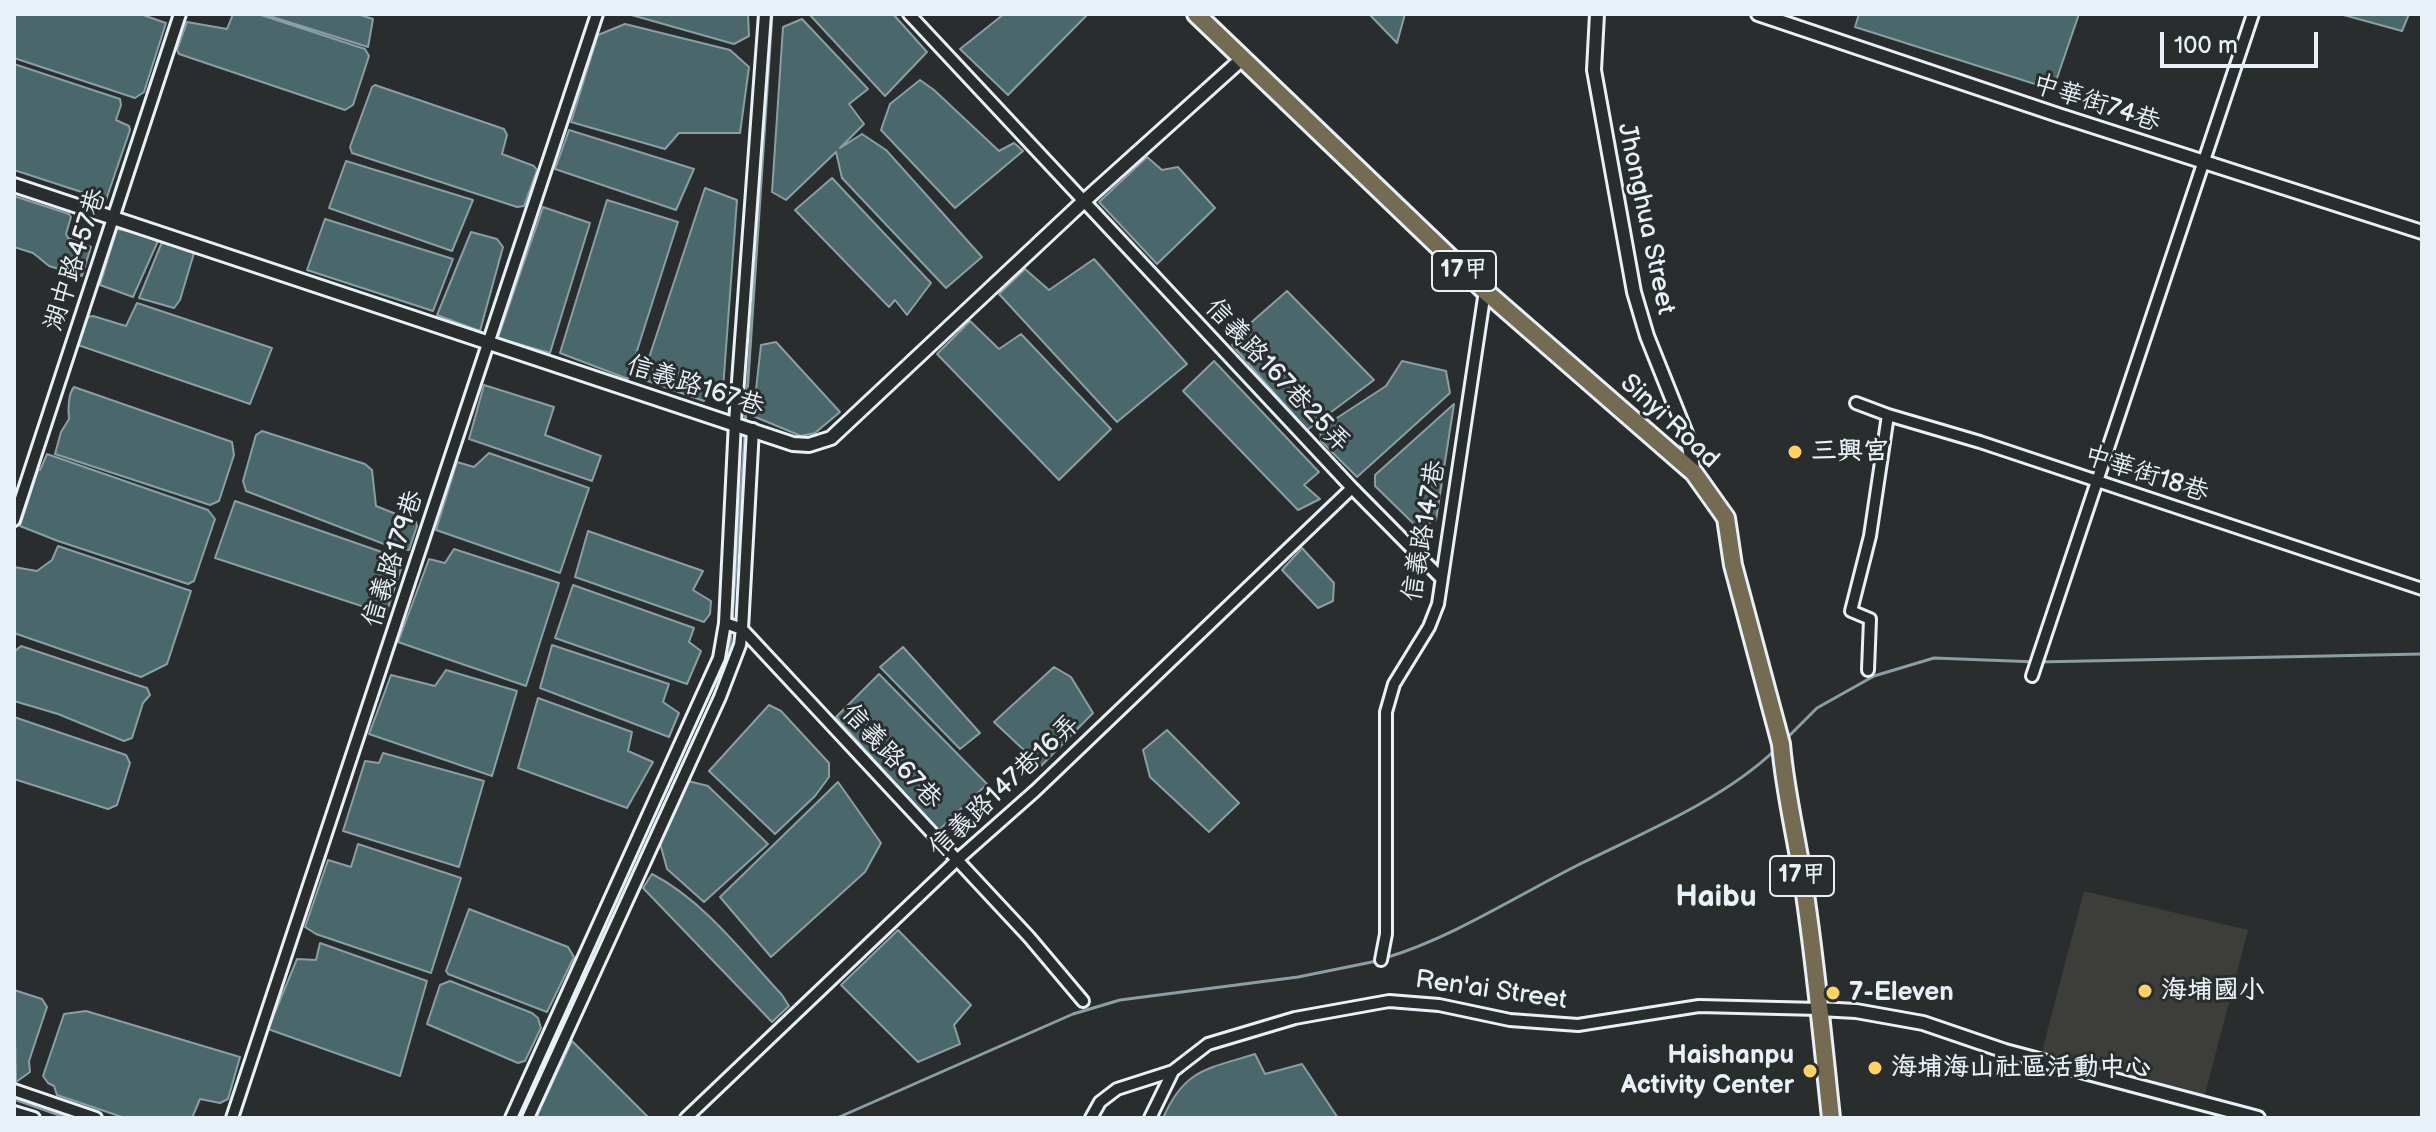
<!DOCTYPE html>
<meta charset="utf-8">
<style>
body{margin:0}
#map{position:relative;width:2436px;height:1132px;overflow:hidden;background:#2a2d2e;font-family:"Balsamiq Sans",sans-serif}
canvas{display:block}
.frame{position:absolute;inset:0;border:16px solid #e8f1f8;pointer-events:none}
.scale{position:absolute;left:2160px;top:32px;width:158px;height:36px;box-sizing:border-box;border:4px solid #e8f1f8;border-top:0;padding-left:10px;font-size:24px;line-height:28px;white-space:nowrap;color:#e8f1f8;-webkit-text-stroke:6px #2a2d2e;paint-order:stroke}
</style>
<div id="map">
<canvas width="2436" height="1132"></canvas>
<div class="frame"></div>
<div class="scale">100 m</div>
</div>
<script>
const c = document.querySelector('canvas').getContext('2d');
c.lineJoin = 'round';
function fillPath(path, color) { c.fillStyle = color; c.fill(path, 'evenodd'); }
function strokePath(path, color, width, dash) { c.strokeStyle = color; c.lineWidth = width; c.lineCap = dash ? 'butt' : 'round'; c.setLineDash(dash || []); c.stroke(path); }
function drawText(font, color, halo, rows, align = 'center') {
  c.font = font + ' "Balsamiq Sans","LXGW WenKai TC",sans-serif'; c.lineWidth = 6; c.setLineDash([]); c.textBaseline = 'middle'; c.strokeStyle = halo; c.fillStyle = color; for (const [text, x, y, turn = 0] of rows) {
    c.save(); c.translate(x, y); c.rotate((+turn || 0) * Math.PI / 180); c.textAlign = isNaN(turn) ? turn : align; if (halo) c.strokeText(text, 0, 0); c.fillText(text, 0, 0); c.restore();
  }
}
fillPath(new Path2D(`
 M2084,891L2248,930L2204,1098L2042,1051Z`), '#3d3d39');
const water = new Path2D(`
 M14,14H140L166,23L144,92L135,98L14,58Z
 M233,14H258L365,49L369,56L353,105L345,110L179,54L177,50L187,22L227,29Z
 M263,14H357L373,19L368,47Z
 M628,14H748L749,36L734,44Z
 M809,14H893L927,52L885,96Z
 M1004,14H1088L1008,95L960,49Z
 M1369,14H1405L1397,43Z
 M1859,14H2079L2056,81L2035,84L1855,27Z
 M2340,14H2409L2402,31Z
 M802,19L868,89L849,104L864,124L840,148L862,134L886,150L982,257L946,288L842,178L836,152L786,200L772,192L783,27Z
 M625,24L730,50L749,67L740,133H679L665,149L571,122L598,35Z
 M14,64L120,99L121,105L116,120L129,126L130,130L106,200L14,170Z
 M920,80L934,90L999,151L1014,143L1023,151L955,208L881,130L890,104Z
 M375,85L504,129L507,135L502,154L534,166L537,170L524,206L517,207L352,153L350,147L372,87Z
 M569,130L694,169L676,210L555,169Z
 M1147,157L1162,170L1178,167L1215,208L1157,264L1099,202Z
 M346,161L473,200L452,251L329,208Z
 M832,178L931,283L907,315L895,300L889,307L795,210Z
 M705,188L737,200L723,389L710,384L704,401L642,379Z
 M14,196L69,214L71,217L66,234L68,238L91,247L82,276L49,266L33,253L14,247Z
 M607,200L678,222L628,379L560,353Z
 M543,207L590,223L550,353L498,338Z
 M325,219L453,259L433,311L307,270Z
 M117,229L138,233L158,241L133,297L100,285Z
 M471,232L497,239L503,247L480,331L437,315Z
 M162,242L194,253L180,300L174,308L139,298Z
 M1094,259L1187,364L1117,422L999,294L1025,269L1049,290Z
 M1287,291L1374,380L1307,430L1232,345L1246,327Z
 M137,303L272,348L250,404L78,345L87,317L93,316L126,326Z
 M970,321L999,349L1021,334L1111,429L1059,480L937,354Z
 M776,342L840,412L815,433L801,436L753,416L761,345Z
 M1214,361L1319,472L1304,485L1320,499L1298,510L1183,391Z
 M1402,361L1446,371L1450,393L1357,477L1321,441L1320,429L1386,386Z
 M484,385L554,407L545,435L601,456L592,481L469,439Z
 M74,387L232,442L234,455L219,501L210,505L55,454L61,432L69,419C68,410 68,394 74,387Z
 M1454,404L1436,520L1418,528L1375,486V475Z
 M262,431L365,464L372,470L376,506L416,522L417,526L409,550L397,549L246,491L243,481L256,435Z
 M489,453L589,488L560,573L436,530L457,462L474,467Z
 M47,454L208,510L215,519L194,581L188,584L58,541L20,526L38,470H40Z
 M235,501L402,559L403,563L386,614L215,558Z
 M588,531L703,571L693,590L711,601L710,614L704,622L575,577Z
 M58,546L191,591L167,664L141,677L14,633V567L37,571L52,560Z
 M1302,548L1334,583L1333,601L1318,608L1282,570Z
 M454,549L559,583L526,686L398,642L429,559L445,563Z
 M573,585L694,628L689,642L701,651L687,684L555,638Z
 M552,645L669,684L663,702L679,713L669,737L540,688Z
 M21,646L147,688L150,695L143,703L132,738L124,741L58,714L14,701V652Z
 M903,647L980,733L960,749L880,667Z
 M1054,667L1071,677L1093,713L1041,766L994,722Z
 M446,670L517,691L492,776L369,734L391,675L435,686Z
 M879,674L987,784L938,831L836,717Z
 M538,698L632,732L628,751L653,762L627,808L518,768Z
 M769,705L781,711L829,763V777L815,796L775,834L709,771Z
 M14,717L126,755L130,763L117,805L108,809L14,779Z
 M1167,730L1239,803L1209,832L1150,777L1143,750Z
 M383,753L484,781L459,867L343,831L365,761L379,763Z
 M688,781L708,786L768,844L704,902L667,869L660,843Z
 M838,782L881,843L865,872L771,957L720,897Z
 M358,844L461,878L431,973L316,934L305,927L328,860L351,867Z
 M652,874C703,900 743,953 782,995L789,1006L772,1022L643,888Z
 M469,909L568,947L574,957L547,1012L448,974L446,971Z
 M898,930L971,1005L954,1025L960,1044L918,1062L841,985Z
 M320,943L427,981L400,1076L268,1029L297,959L316,960Z
 M450,981L532,1013L538,1018L541,1028L525,1061L518,1063L427,1024L440,985Z
 M14,990L42,999L47,1007L29,1061L30,1072L16,1082Z
 M86,1011L240,1057L228,1099L220,1103L200,1099L192,1118H125L57,1095L54,1086L48,1083L43,1076L64,1014Z
 M572,1041L649,1118H536Z
 M1255,1054L1265,1074L1302,1064L1338,1118H1163C1185,1068 1208,1069 1255,1054Z`);
fillPath(water, '#4a686c');
strokePath(water, '#899fa4', 2);
strokePath(new Path2D(`
 M745,425L772,14
 M732,621L745,433
 M1786,739L1817,708L1874,676L1934,658L2037,662L2422,654
 M1385,958C1454,937 1516,896 1582,863C1645,832 1724,799 1775,750
 M581,976L730,650L731,628
 M14,1099L68,1118
 M837,1118L1073,1014L1120,1000L1298,977L1377,961`), '#899fa4', 3);
const minor = new Path2D(`
 M909,14L1352,488L1441,578
 M1856,403L1888,415L1980,442L2422,589
 M14,520L180,14
 M725,623L742,629L1029,937L1083,1001
 M1868,670L1870,619L1851,611L1870,536L1888,415
 M2032,676L2253,14
 M1381,960L1386,934V712L1394,684L1429,627L1438,604L1485,291
 M14,1090L96,1118
 M14,1112L34,1118
 M232,1118L597,14
 M511,1118L719,658L725,623L735,422L765,14
 M528,1118L720,697L740,645L742,629L753,429
 M686,1118L957,860L1035,791L1352,488
 M1091,1118L1100,1102L1117,1089L1173,1071L1208,1044L1295,1018L1389,1001L1439,1005L1510,1020L1578,1025L1699,1006L1819,1009
 M1150,1118L1173,1071`);
const tertiary = new Path2D(`
 M1597,14L1594,70L1634,292L1647,336L1687,436L1694,473
 M1758,14L2058,115L2422,232
 M14,185L793,444L809,445L831,438L1084,201L1243,58
 M1819,1009L1856,1011L1923,1023L2005,1051L2258,1118`);
const primary = new Path2D(`
 M1196,14L1485,291L1694,473L1726,518L1733,565L1781,744C1785,794 1798,843 1805,894C1816,968 1823,1043 1831,1118`);
strokePath(minor, '#e8f1f8', 16);
strokePath(tertiary, '#e8f1f8', 18);
strokePath(primary, '#e8f1f8', 22);
strokePath(minor, '#2a2d2e', 10);
strokePath(tertiary, '#2a2d2e', 12);
strokePath(primary, '#746b52', 16);
for (const [x, y, r, color] of [
 [1795,452,8,"#ffd166"],
 [2145,991,8,"#ffd166"],
 [1833,993,8,"#ffd166"],
 [1875,1068,8,"#ffd166"],
 [1810,1071,8,"#ffd166"]
]) { const dot = new Path2D(); dot.arc(x, y, r, 0, 2 * Math.PI); c.fillStyle = color; c.fill(dot); strokePath(dot, '#2a2d2e', 3); }
for (const [x, y, w] of [
 [1464,271,64],
 [1802,876,64]
]) { const box = new Path2D(); box.roundRect(x - w / 2, y - 20, w, 40, 6); c.fillStyle = '#2a2d2e'; c.fill(box); strokePath(box, '#e8f1f8', 2); }
drawText('bold 24px', '#e8f1f8', null, [
 ["17甲",1464,271],
 ["17甲",1802,876]
]);
drawText('26px', '#e8f1f8', '#2a2d2e', [
 ["中華街74巷",2096,104,18],
 ["Jhonghua Street",1645,219,78],
 ["湖中路457巷",76,260,-72],
 ["信義路167巷25弄",1277,376,47],
 ["信義路167巷",695,387,18],
 ["Sinyi Road",1669,422,43],
 ["中華街18巷",2146,475,18],
 ["信義路147巷",1425,531,-80],
 ["信義路179巷",394,559,-72],
 ["信義路67巷",891,757,47],
 ["信義路147巷16弄",1005,787,-43],
 ["Ren'ai Street",1491,991,8]
]);
drawText('bold 26px', '#e8f1f8', '#2a2d2e', [
 ["三興宮",1811,452],
 ["海埔國小",2161,991],
 ["7-Eleven",1849,993],
 ["Haishanpu",1794,1056,"right"],
 ["Activity Center",1794,1086,"right"],
 ["海埔海山社區活動中心",1891,1068]
], 'left');
drawText('bold 30px', '#e8f1f8', '#2a2d2e', [
 ["Haibu",1716,898]
]);
</script>
